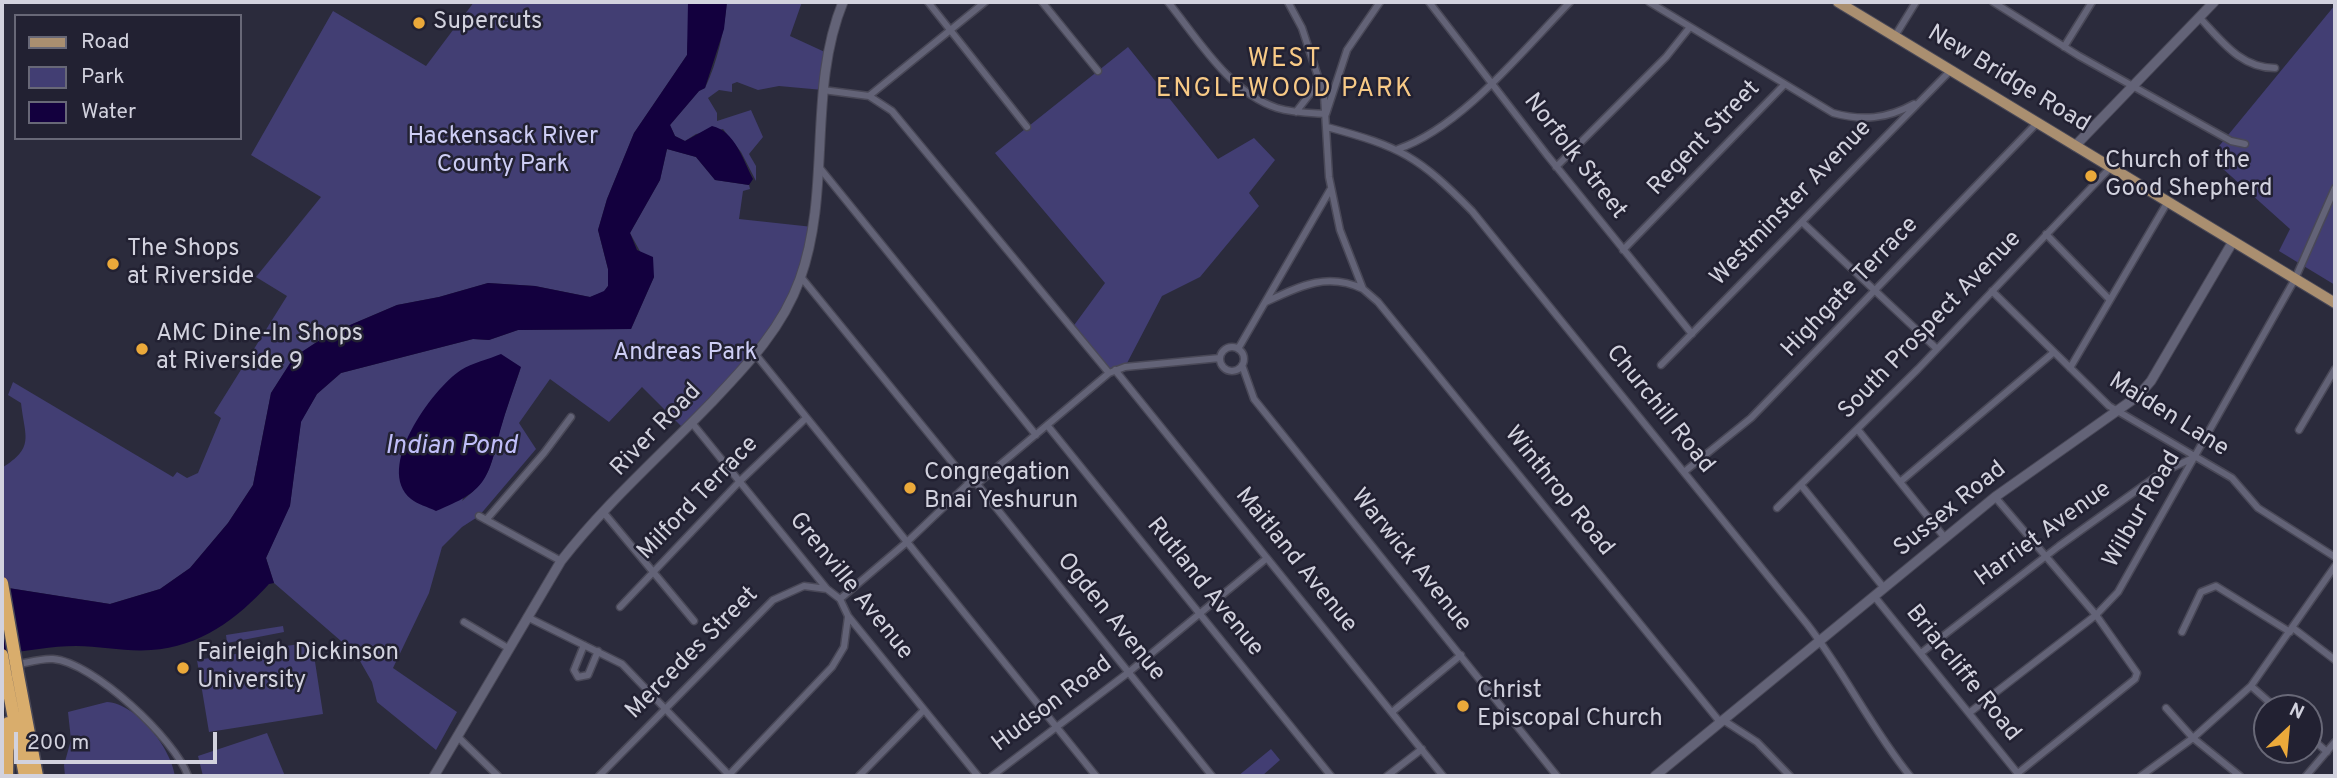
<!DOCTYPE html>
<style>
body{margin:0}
#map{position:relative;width:2337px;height:778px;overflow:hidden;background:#2b2b3c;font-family:Overpass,sans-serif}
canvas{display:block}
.frame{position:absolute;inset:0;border:4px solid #d2d2de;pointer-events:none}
.legend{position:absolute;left:14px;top:14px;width:228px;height:126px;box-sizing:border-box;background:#222132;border:2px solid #686877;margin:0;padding:9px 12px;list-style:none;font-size:21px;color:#d2d2de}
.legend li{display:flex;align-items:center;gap:14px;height:35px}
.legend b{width:35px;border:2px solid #686877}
.north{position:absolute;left:2253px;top:694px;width:70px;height:70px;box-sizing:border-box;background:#222132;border:2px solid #686877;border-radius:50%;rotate:26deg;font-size:19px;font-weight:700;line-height:28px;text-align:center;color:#d2d2de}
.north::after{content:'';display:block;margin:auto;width:24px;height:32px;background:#eba93a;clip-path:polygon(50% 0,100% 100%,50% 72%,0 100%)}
.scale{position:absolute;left:14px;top:732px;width:203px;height:32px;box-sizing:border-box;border:4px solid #d2d2de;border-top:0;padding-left:9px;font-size:21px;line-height:24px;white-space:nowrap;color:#d2d2de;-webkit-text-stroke:5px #222132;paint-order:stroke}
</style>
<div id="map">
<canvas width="2337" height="778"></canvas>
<div class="frame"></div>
<ul class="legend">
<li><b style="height:9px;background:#aa8f70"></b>Road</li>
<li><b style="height:19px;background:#423e73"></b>Park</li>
<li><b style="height:19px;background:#13003e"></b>Water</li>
</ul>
<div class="north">N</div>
<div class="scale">200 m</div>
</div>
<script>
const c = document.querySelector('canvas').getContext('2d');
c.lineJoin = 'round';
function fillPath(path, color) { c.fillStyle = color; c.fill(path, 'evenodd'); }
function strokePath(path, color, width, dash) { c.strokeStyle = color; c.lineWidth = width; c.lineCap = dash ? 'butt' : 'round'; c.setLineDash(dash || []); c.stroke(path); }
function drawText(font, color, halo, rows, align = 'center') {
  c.font = font + ' Overpass,sans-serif'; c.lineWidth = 5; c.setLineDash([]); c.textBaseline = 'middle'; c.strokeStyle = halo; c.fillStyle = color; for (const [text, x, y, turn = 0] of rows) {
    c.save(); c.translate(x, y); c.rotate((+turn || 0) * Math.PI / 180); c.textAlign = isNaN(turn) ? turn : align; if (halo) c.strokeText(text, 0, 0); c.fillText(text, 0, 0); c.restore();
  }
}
fillPath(new Path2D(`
 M474,2H688L690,6L687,55L634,133L607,199L598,230L608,269V286L604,292L590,297L535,286L488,283L439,297L397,305L329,334L294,357L271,393L253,485L228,523L190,568L160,589L110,604L2,587L4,526L2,468C35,447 25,438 21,403L8,395L13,382L173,477L177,472L187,478L198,473L221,418L214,413L287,296L256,277L321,197L251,155L333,11L426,66Z
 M727,2H802L790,36L827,53L823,90L779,86L758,90L737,82L732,84V92L719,90L708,98L717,113V121L751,110L763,137L749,154L756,166V181L741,152L723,129L696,134L685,141L675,136L670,125L699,91L705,88C718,61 724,31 727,2Z
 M2335,5V285L2279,251L2290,229L2222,168L2215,151Z
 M1128,47L1218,159L1254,138L1275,160L1249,193L1259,206L1200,277L1162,296L1125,367L1109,373L1072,328L1105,283L995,153Z
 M667,149L696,157L715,180L749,185L750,189L743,191L739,219L813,227L781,319L685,430L642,387L609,422L550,379L519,423L536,449L479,516L462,527L442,547L429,593L393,668L457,712L436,750L377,702L372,682L356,654L274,583L266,558L290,505L301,421L317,394L341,373L473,339L489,340L518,330L631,329L654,277L630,233L660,180ZM521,367C514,388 506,409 500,430C491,464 492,477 462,501Z
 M283,626L284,632L227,643L226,635Z
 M312,642L323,714L209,732L197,660Z
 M107,702C137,704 171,748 175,776H65L64,765L71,740L68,712Z
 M267,733L285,776H203L198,756Z
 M1271,749L1280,760L1262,776H1238Z`), '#423e73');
fillPath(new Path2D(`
 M688,2H727L724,29L705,88L699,91L670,125L675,136L685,141L712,126C735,131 743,160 753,179L749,185L715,180L696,157L667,149L660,180L630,233L637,250L653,257L654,277L631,329L518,330L489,340L473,339L341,373L317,394L301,422L290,506L266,558L274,583L269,584C237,619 200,647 151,650C126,652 101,646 76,646C52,646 26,651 2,654V587L110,604L160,589L190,568L228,523L253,485L271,393L294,357L329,334L397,305L439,297L488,283L535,286L590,297L604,291L608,286V269L598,230L607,199L634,133L687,55Z
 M501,354L521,367C514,388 506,409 500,431C488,480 486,491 436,511C428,507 417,504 411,499C374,469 432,389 461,370C472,363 489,359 501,354Z`), '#13003e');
const street = new Path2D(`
 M928,2L1027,127
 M1042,2L1098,71
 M1168,2C1198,39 1229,92 1277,108C1293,113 1310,113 1326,114L1347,50L1380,2
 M1288,2L1302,28L1324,95L1329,177L1340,230L1363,289L1378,302L1720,722
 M1429,2L1547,155L1692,334
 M1649,2L1833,113C1862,121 1887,119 1914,104
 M1993,2L2079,56L2231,141L2245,144
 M2199,17C2221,40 2240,68 2275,68
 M1895,36L1916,2
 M2064,47L2092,2
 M823,90L869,96L892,111L1109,373
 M869,96L985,2
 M1296,112L1320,81
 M1327,127C1401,147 1418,156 1472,211L1807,624C1845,673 1871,728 1910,776
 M1398,149C1461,128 1524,49 1570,2
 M819,167L1036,435
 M1556,167L1666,57L1690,27
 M1802,222L1937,349
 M2046,234L2110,300
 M1623,250L1784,85
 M801,277L969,483
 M1992,291L2109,406L2232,478L2258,508L2335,557
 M1266,302C1300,286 1327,272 1363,289
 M1220 359a12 12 0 1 1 24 0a12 12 0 1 1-24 0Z
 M1238,349L1330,190
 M756,355L1096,776
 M1242,365L1254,399L1557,776
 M1661,365L1951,70
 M2070,368L2167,203
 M1115,370L1443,776
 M692,423L827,589L840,599L848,616L978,776
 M1047,425L1331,776
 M1858,430L1945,538
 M2299,430L2335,369
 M1684,472L1751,418L2037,123
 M1900,482L2054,352
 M977,484L1212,776
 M1801,485L1884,588
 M1995,497L2096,615L2137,673L2135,679L2018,773
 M1777,508L1918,369L2110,168
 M604,513L694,621
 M479,516L561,561
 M486,520L544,453L571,417
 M1874,596L2019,775
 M840,599L907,542L969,483L977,484L1109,373L1125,367L1220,358
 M620,607L740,481L806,418
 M527,617L622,664L729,775
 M464,622L508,648
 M2293,628L2335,660
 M2182,632L2201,592L2216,586L2290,632
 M584,645L574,670L578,677L588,675L598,651
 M1921,653L2059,546L2161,473L2195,457
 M15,665C27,663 41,658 53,659C93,662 175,739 188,776
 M2251,686L2276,708
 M2166,708L2193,738L2240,776
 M1392,712L1461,655
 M1969,713L2096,615L2118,592L2295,279L2335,188
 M1723,720L1757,742L1790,776
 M457,736L498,776
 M2309,736L2327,752
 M599,776L773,600L804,586L827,589
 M728,776L832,667L844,647L848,617
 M859,776L924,710
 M992,776L1129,672L1267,558
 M1387,776L1422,749
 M2141,776L2193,738L2251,686L2335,566
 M2306,776L2335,742`);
const secondary = new Path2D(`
 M2075,146L2214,2
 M434,776L561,561C605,504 661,455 711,403C747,365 782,329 800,279C832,190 807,90 843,2
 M1655,776L1995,497L2138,396L2151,381L2232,243`);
const primary = new Path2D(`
 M1838,2L2335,303`);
const highway = new Path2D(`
 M18,675L37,776
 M6,677L25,776
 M7,776L8,723`);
strokePath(street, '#494857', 9);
strokePath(secondary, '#494857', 11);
strokePath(primary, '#494857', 12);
strokePath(highway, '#494857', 15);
strokePath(street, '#636377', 6);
strokePath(secondary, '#636377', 9);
strokePath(primary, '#aa8f70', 10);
strokePath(highway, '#d9ad6c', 12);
const highwayBridge = new Path2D(`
 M2,583L18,675
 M2,655L6,677`);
strokePath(highwayBridge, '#494857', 15, []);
strokePath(highwayBridge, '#d9ad6c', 12);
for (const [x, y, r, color] of [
 [419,23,7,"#eba93a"],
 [2091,176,7,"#eba93a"],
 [113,264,7,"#eba93a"],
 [142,349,7,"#eba93a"],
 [910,488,7,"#eba93a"],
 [183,668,7,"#eba93a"],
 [1463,706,7,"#eba93a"]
]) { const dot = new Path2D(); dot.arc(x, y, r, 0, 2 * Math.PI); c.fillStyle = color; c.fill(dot); strokePath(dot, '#222132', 2.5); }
drawText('24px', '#d2d2de', '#222132', [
 ["Supercuts",433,23],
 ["Church of the",2105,162],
 ["Good Shepherd",2105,190],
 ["The Shops",127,250],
 ["at Riverside",127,278],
 ["AMC Dine-In Shops",156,335],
 ["at Riverside 9",156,363],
 ["Congregation",924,474],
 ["Bnai Yeshurun",924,502],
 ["Fairleigh Dickinson",197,654],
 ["University",197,682],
 ["Christ",1477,692],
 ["Episcopal Church",1477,720]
], 'left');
drawText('24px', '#d2d2de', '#222132', [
 ["New Bridge Road",2008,80,31],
 ["Regent Street",1705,139,-46],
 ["Norfolk Street",1574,157,52],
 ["Westminster Avenue",1792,204,-46],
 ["Highgate Terrace",1851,288,-46],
 ["South Prospect Avenue",1931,326,-46],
 ["Churchill Road",1659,410,51],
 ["Maiden Lane",2168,416,32],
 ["River Road",657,431,-46],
 ["Winthrop Road",1558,492,51],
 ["Milford Terrace",699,499,-46],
 ["Sussex Road",1951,510,-39],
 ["Wilbur Road",2143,510,-60],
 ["Harriet Avenue",2044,535,-36],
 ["Maitland Avenue",1295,561,51],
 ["Warwick Avenue",1410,561,51],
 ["Grenville Avenue",850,587,51],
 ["Rutland Avenue",1204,588,51],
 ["Ogden Avenue",1110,618,51],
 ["Mercedes Street",693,654,-45],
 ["Briarcliffe Road",1962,674,51],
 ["Hudson Road",1053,705,-37]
]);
drawText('24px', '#cecef5', '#222132', [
 ["Hackensack River",503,138],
 ["County Park",503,166],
 ["Andreas Park",685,354]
]);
c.letterSpacing = '2px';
drawText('26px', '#f8ca86', '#222132', [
 ["WEST",1285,61],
 ["ENGLEWOOD PARK",1285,91]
]);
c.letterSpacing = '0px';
drawText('italic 26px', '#c1bffa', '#222132', [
 ["Indian Pond",451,448]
]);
</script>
